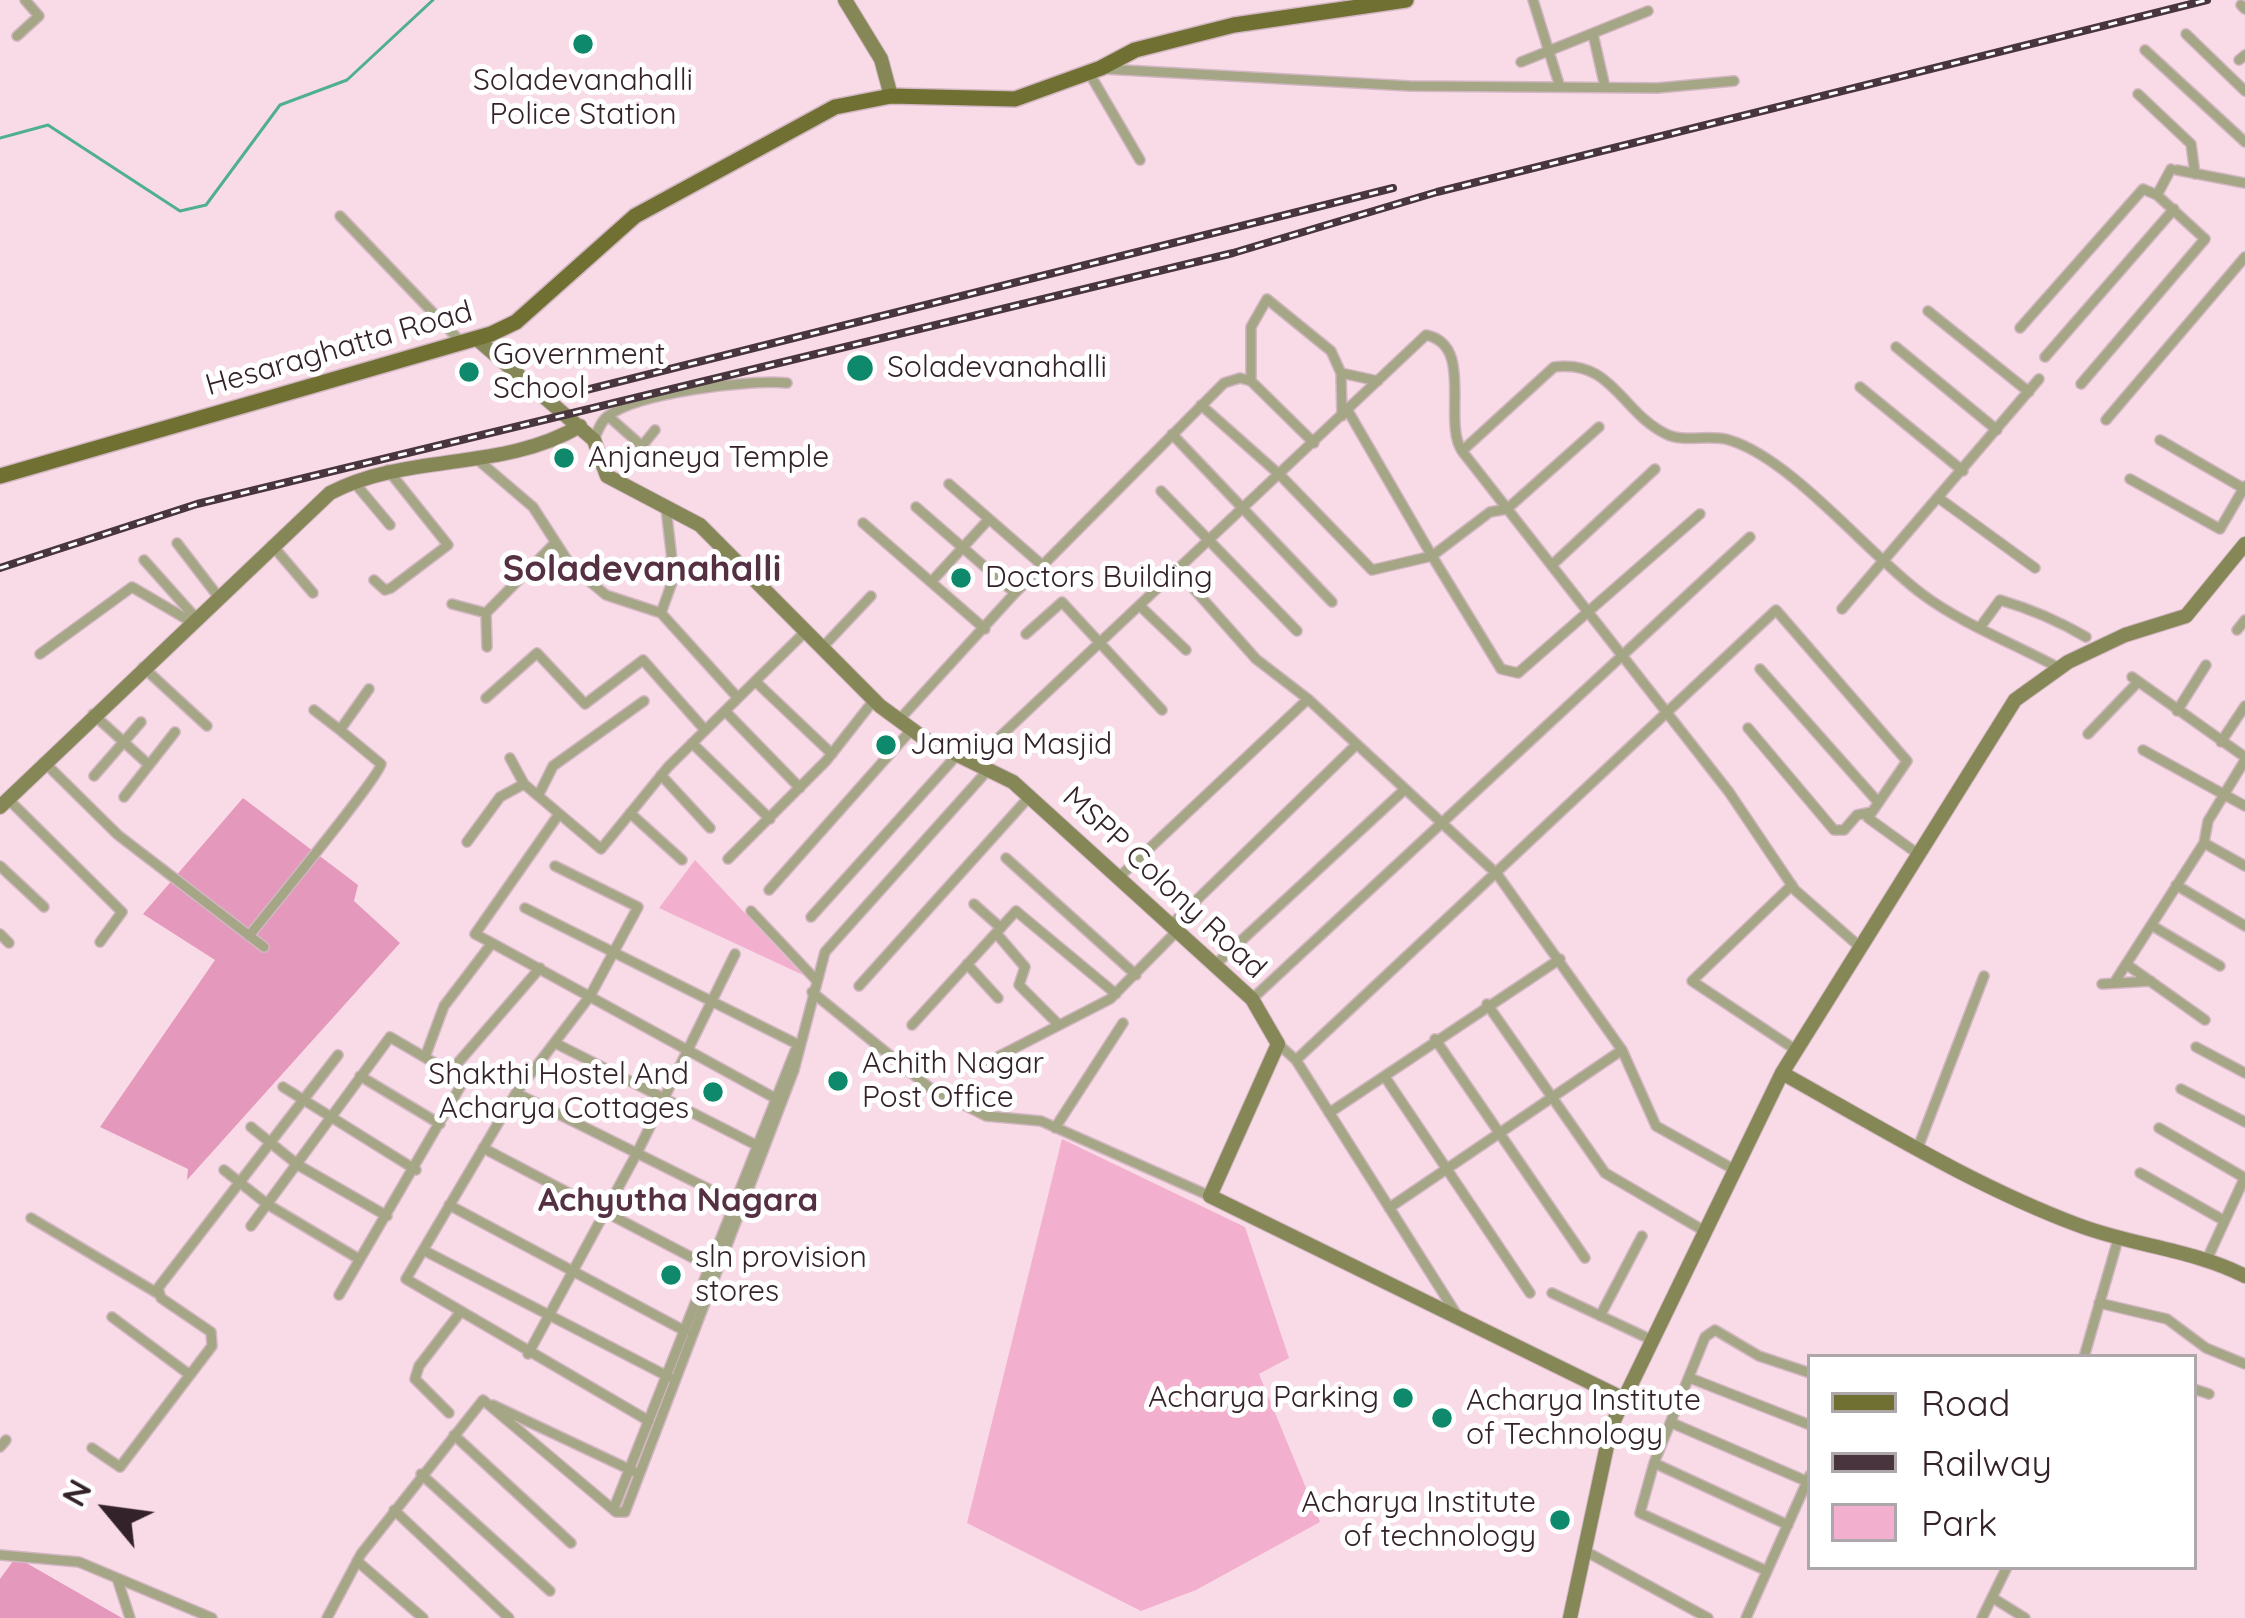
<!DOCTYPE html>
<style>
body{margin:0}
#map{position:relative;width:2245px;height:1618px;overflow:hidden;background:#f9dbe8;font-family:Quicksand,sans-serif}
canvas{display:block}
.legend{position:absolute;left:1807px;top:1354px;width:390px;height:216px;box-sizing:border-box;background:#fff;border:3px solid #aea7aa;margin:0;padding:15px 21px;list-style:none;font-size:36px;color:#34222a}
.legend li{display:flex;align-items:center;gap:24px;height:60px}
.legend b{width:60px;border:3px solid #aea7aa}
.north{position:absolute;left:48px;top:1450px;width:120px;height:120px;-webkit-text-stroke:9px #fff;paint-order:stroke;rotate:299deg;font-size:33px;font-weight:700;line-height:48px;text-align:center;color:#34222a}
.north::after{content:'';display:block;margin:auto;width:42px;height:54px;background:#34222a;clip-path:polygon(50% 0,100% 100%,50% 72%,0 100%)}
</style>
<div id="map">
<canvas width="2245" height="1618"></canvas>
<ul class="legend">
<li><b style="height:15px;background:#6f7031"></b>Road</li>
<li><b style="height:15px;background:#48353d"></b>Railway</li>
<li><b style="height:33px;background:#f3afce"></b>Park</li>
</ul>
<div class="north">N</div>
</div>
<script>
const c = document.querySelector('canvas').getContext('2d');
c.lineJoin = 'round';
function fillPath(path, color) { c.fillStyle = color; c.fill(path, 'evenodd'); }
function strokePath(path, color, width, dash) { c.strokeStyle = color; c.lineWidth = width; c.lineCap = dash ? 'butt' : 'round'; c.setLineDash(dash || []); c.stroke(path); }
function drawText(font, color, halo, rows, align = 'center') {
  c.font = font + ' Quicksand,sans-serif'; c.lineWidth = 10; c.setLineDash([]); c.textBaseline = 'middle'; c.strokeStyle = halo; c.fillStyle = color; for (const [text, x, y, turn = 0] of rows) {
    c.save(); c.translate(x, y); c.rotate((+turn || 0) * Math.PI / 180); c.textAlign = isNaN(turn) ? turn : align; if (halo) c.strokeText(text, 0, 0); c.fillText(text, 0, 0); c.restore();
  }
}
fillPath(new Path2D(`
 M695,860L803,975L659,908Z
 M1062,1139L1245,1227L1289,1358L1259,1374L1320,1522L1196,1590L1141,1611L967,1523Z`), '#f3afce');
fillPath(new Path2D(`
 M243,798L358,885L354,901L400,943L187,1180L188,1169L100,1127L215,960L143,914Z
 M16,1557L122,1618H0V1579Z`), '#e498bb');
strokePath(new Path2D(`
 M0,138L48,125L180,211L206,205L280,105L347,80L433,0`), '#50af92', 3);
const street = new Path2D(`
 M1533,0L1559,84
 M2241,5L2245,9
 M1593,34L1605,87
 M2186,34L2245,91
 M17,36L39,16L25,0
 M2145,50L2245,142
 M2239,60L2245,55
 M1521,62L1648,11
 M1105,69L1410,86L1657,88L1734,81
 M1088,71L1140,160
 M2138,94L2191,144L2195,174
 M2177,170L2245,183
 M340,216L463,344
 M1928,311L2029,392
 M2020,328L2143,189L2157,195L2171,169
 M1896,347L1997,430
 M2045,357L2174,209
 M1341,373L1342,416
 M1251,381V327L1267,299L1331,351L1341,373L1378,381
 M2081,384L2205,239L2157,195
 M1860,387L1963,471
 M1201,405L1281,476L1372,570L1432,556L1501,669L1518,673L1700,514
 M1348,411L1432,556L1490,512L1507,509L1599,427
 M608,416L642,446L655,430
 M2106,420L2245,257
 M1172,434L1332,602
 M594,440C597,432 601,421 608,416C637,393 751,379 787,383
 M2160,440L2243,488
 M478,460L533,507L571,566L606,595L661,613L738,698
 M2130,479L2220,529L2245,486
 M353,481L390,525
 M949,484L1042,565
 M1161,491L1297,631
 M1940,499L2035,568
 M916,507L1015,593
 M863,523L985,629
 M177,543L217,595
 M272,545L313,593
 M144,560L195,617
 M1552,565L1655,469
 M1178,571L1256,659L1308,699L1497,874L1622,1050L1656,1126L1735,1170
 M374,580L385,590L391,588L448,545L388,470
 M932,581L989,519
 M452,604L486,613L555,543
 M1140,606L1186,650
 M1842,609L2039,379
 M486,613L487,647
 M661,613L674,577L666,508
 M1981,626L2000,600C2031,609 2057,620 2086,637
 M2237,630L2245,620
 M1026,634L1062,602L1162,710
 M821,649L871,596
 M40,654L132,587L190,621
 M143,667L207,726
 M1760,669L1878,802
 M2132,677L2245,757
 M755,681L832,754
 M486,698L537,653L585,704L643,660L705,730
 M314,710L340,730
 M725,711L800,788
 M2177,711L2206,665
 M93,714L149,765
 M899,720L1015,593L1224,383L1240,378L1251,381L1314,443
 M1748,728L1834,830H1844L1857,815L1872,812
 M2088,734L2138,682
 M2221,742L2245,706
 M692,743L770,819
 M2143,750L2245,806
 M510,758L524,784L601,849L668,767L804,633
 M44,762L118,835L264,947
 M972,763L1426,335C1475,345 1442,421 1462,451
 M661,775L710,828
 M94,776L141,722
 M538,796L553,766L644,701
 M124,797L175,732
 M8,799L122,912L100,942
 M630,813L682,860
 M467,842L500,797L524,784
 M2204,843L2245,866
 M1006,858L1136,975
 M728,859L826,761L874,700
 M0,866L44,907
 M555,866L638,907L590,996L516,1093L406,1279L649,1421
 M1117,879L1308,699
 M1792,885L1692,981L1796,1050
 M2176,885L2245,926
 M769,890L912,729
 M974,904L1001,928
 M525,908L797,1044
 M751,911L817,981
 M811,917L958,754
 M1173,923L1356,745
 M2151,925L2220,966
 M996,933L1025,967L1019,985L1059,1025
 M0,934L9,943
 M249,936C267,913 380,776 381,764L340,730L369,689
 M492,943L773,1097
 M1860,947L1795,890L1729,792L1462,451L1554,367C1612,359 1621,412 1666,434C1684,443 1709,434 1729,440C1791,458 1868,554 1922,594C1962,624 2015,644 2059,668
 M967,964L998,998
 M1216,964L1403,791
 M2126,964L2205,1020
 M2114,983L2204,843L2208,821L2245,760
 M2102,984L2151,981
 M859,986L1030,796
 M812,992L930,1088L986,1116L1041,1121L1210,1196
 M1252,999L1750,537
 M1487,1004L1605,1173L1706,1232
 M912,1025L1016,911L1116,994
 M1435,1039L1585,1258
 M555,1043L758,1146
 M1278,1044L1296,1060L1457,1315
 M2196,1047L2245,1073
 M425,1057L444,1006L492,943L475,934L559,814
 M1296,1060L1776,610L1907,761L1868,818L1918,854
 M972,1070L1110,999L1179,929
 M360,1076L440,1124
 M1385,1077L1530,1293
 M283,1087L416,1170
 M2181,1089L2245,1122
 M516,1093L733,1201
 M1329,1113L1560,959
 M251,1127L298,1165L387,1216
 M1055,1128L1123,1023
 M2159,1128L2245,1178
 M483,1148L712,1268
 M1917,1150L1984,976
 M224,1170L267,1204L359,1259
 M2140,1173L2223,1220
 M449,1205L685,1331
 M1389,1208L1622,1050
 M31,1218L157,1293
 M251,1226L390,1037L450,1072
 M423,1250L669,1377
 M2208,1257L2245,1177
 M1552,1293L1654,1341
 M339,1295L463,1082L450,1072L540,968
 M2099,1303L2167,1319L2206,1348L2245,1364
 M1600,1316L1642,1236
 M112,1317L190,1375
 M528,1354L637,1153L735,954
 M2084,1357L2119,1236
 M1690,1378L1810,1425
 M2194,1389L2209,1394
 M483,1400L616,1512H625L794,1070L825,952L988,770
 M493,1405L635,1472
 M449,1413L415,1379L419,1366L459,1314
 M1672,1423L1806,1481
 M454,1435L571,1543
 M0,1447L6,1440
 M92,1448L120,1467L212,1346L211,1332L161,1298L158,1288L338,1055
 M1654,1463L1705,1337L1715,1330L1759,1356L1810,1373
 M421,1474L550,1591
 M614,1508L795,1051
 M394,1510L509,1618
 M1585,1551L1708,1618
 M0,1555L79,1562L212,1618
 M357,1561L423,1618
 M1767,1571L1810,1475
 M117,1578L130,1618
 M1993,1598L2025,1618
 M327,1618L361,1554L483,1400
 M1746,1618L1767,1571L1640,1513L1654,1463L1788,1525
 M1982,1618L2007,1567`);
const secondary = new Path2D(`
 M845,0L881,59L891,96
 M478,340L594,440L607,476L700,525L880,706L925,739L1013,782L1252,999L1278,1044L1210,1196L1624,1399
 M0,807L330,493C409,452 502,472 580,426
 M1782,1073C1879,1127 1974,1186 2078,1225C2133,1246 2192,1249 2245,1276
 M1570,1618L1611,1427L1624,1399L1782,1073L2015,700L2068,662L2125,635L2186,616L2245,544`);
const primary = new Path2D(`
 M0,476L491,334L516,322L635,216L835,107L891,96L1015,99L1101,68L1135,50L1234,25L1406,0`);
strokePath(street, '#d2b6c2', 12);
strokePath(secondary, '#d2b6c2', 16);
strokePath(primary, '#d2b6c2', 18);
strokePath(street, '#a4a685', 9);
strokePath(secondary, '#858756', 14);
strokePath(primary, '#6f7031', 15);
const rail = new Path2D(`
 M566,395L1393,188
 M0,568L197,504L1233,253L1437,192L2207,0`);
strokePath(rail, '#48353d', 8);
strokePath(rail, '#fff', 3, [9]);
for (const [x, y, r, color] of [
 [583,44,12,"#0e896b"],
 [860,368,15,"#0e896b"],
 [469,372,12,"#0e896b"],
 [564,458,12,"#0e896b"],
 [961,578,12,"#0e896b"],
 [886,745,12,"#0e896b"],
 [838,1081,12,"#0e896b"],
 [713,1092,12,"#0e896b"],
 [671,1275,12,"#0e896b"],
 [1403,1398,12,"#0e896b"],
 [1442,1418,12,"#0e896b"],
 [1560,1520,12,"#0e896b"]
]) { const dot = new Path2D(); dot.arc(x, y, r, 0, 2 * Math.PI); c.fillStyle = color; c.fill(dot); strokePath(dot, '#fff', 4.5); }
drawText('30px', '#34222a', '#fff', [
 ["Soladevanahalli",583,81,"center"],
 ["Police Station",583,115,"center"],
 ["Government",493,355],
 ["School",493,389],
 ["Soladevanahalli",887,368],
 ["Anjaneya Temple",588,458],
 ["Doctors Building",985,578],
 ["Jamiya Masjid",910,745],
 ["Achith Nagar",862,1064],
 ["Post Office",862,1098],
 ["Shakthi Hostel And",689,1075,"right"],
 ["Acharya Cottages",689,1109,"right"],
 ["sln provision",695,1258],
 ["stores",695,1292],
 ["Acharya Parking",1379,1398,"right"],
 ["Acharya Institute",1466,1401],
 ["of Technology",1466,1435],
 ["Acharya Institute",1536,1503,"right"],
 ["of technology",1536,1537,"right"]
], 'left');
drawText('30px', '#34222a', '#fff', [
 ["Hesaraghatta Road",339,349,-16],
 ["MSPP Colony Road",1164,883,43]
]);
drawText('bold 33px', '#552f42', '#fff', [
 ["Achyutha Nagara",678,1201]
]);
drawText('bold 36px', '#552f42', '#fff', [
 ["Soladevanahalli",642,570]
]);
</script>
